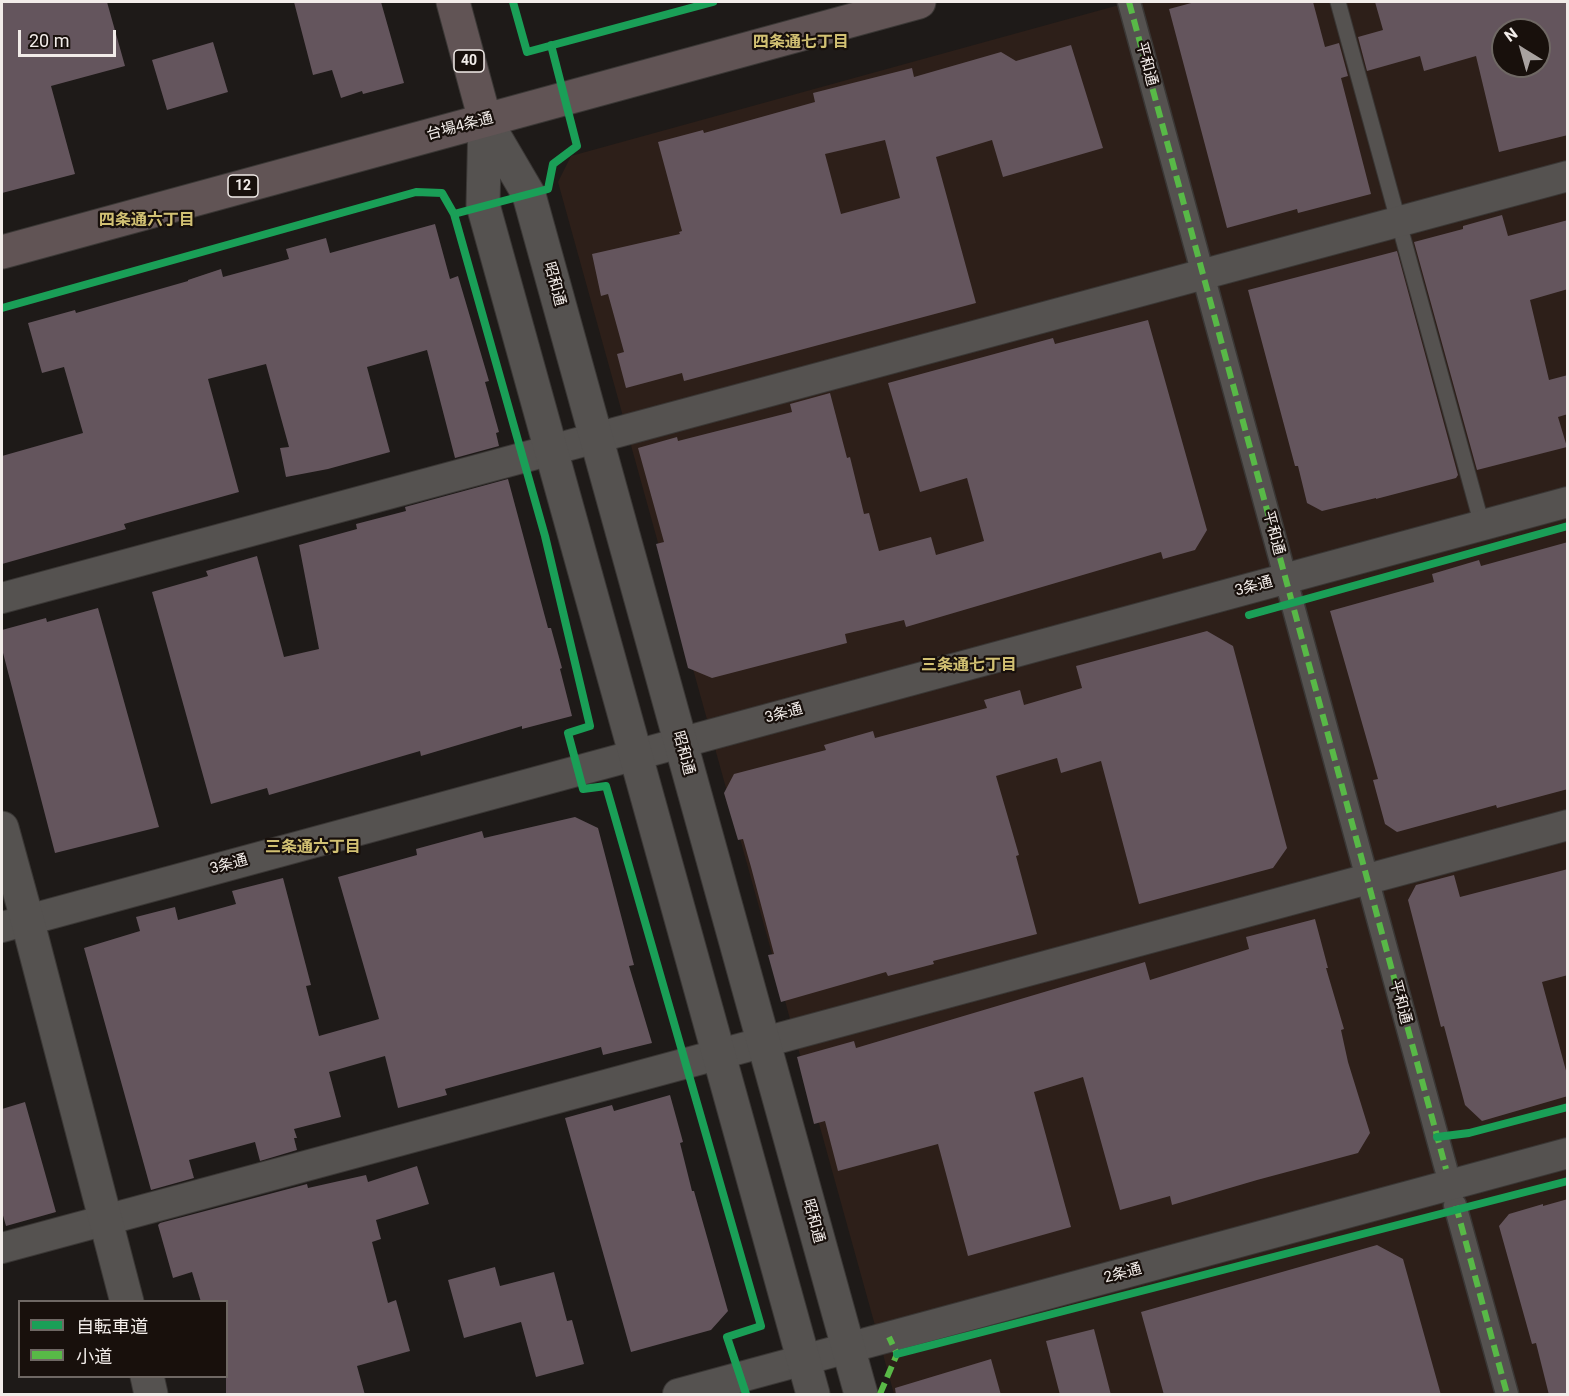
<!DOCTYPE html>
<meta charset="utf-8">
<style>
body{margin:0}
#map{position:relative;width:1569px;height:1396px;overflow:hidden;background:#1e1a18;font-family:Roboto,"Noto Sans JP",sans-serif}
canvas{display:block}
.frame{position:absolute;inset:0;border:3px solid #f2ece9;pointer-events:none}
.legend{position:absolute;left:18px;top:1300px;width:210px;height:78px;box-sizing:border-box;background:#18100c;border:2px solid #6f6864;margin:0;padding:8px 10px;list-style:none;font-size:18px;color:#f2ece9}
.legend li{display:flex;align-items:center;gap:12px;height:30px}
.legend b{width:30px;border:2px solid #6f6864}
.north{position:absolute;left:1491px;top:18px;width:60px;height:60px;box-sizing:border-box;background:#18100c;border:2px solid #6f6864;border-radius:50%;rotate:323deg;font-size:16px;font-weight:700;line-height:24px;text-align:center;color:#f2ece9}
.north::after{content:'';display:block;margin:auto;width:21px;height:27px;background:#a8a2a0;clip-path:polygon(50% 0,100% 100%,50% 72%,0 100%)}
.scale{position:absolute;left:18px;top:30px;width:98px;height:27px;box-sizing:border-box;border:3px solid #f2ece9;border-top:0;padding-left:8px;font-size:18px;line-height:21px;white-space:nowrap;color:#f2ece9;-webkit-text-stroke:4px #18100c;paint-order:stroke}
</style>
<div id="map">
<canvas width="1569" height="1396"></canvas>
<div class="frame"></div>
<ul class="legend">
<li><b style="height:8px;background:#1a9f57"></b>自転車道</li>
<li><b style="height:8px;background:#58b947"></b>小道</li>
</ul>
<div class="north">N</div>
<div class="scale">20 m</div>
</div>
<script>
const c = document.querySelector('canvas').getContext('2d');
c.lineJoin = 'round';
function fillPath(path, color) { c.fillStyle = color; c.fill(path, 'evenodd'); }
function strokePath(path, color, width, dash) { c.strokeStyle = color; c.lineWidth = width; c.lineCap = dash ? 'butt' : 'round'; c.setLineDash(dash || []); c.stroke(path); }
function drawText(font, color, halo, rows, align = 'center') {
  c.font = font + ' Roboto,"Noto Sans JP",sans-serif'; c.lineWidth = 4.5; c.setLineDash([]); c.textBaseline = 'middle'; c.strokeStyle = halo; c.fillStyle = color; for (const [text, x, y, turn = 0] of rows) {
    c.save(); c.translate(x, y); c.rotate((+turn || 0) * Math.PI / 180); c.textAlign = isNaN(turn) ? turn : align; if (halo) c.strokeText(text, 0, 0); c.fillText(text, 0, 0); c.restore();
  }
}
fillPath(new Path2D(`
 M1130,2H1567V1394H894L558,182L571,156ZM1503,30H1539V66H1503Z`), '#2d1f19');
fillPath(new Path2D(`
 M2,2H107L125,66L51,86L75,174L2,193Z
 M294,2H381L404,83L363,94L362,91L341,98L332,70L313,75Z
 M1195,2H1313L1325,47L1339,43L1348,76L1341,78L1371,194L1298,213L1297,209L1227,228L1169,9Z
 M1375,2H1568V135L1499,152L1476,56L1424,71L1420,56L1367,71L1358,37L1383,30ZM1503,30H1539V66H1503Z
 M213,42L228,92L167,110L152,60Z
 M1071,45L1103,148L1003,177L992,140L936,157L976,303L684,381L682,373L626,388L617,354L624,352L608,294L601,296L592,254L680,234L679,232L682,231L658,142L703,130L704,133L815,102L813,93L912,68L914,77L1001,52L1016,61ZM885,140L900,198L841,214L825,154Z
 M1502,215L1508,236L1568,220V289L1530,300L1549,380L1568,375V414L1558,417L1567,447L1477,470L1414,242L1463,229V226Z
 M435,224L450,279L458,276L489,381L485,382L499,432L496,433L499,446L455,458L427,350L367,367L390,452L328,469L286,477L280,448L289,447L266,364L208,379L239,492L124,524L126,529L2,564V456L83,433L64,367L42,373L28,323L75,310L76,313L188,281V280L221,269L223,277L289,259L286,249L326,238L330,253Z
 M1397,251L1458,475L1456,478L1376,499V498L1322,511L1307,503L1298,466H1295L1248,290Z
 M1148,320L1207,530L1195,550L1163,559L1161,552L906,627L904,620L845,634L847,643L712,678L688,668L656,544L664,542L638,448L677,437L678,441L792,412L790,404L830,393L847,458L850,457L864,514L869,513L879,551L931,537L936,555L984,541L967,478L920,492L888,383L1053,338L1055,344Z
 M508,479L548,628H551L562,668L560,669L572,716L522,729V726L421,756L420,751L269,795L267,788L211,804L152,592L208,576L206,571L257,556L284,657L319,649L299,545L357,529L356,524L406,511L405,507Z
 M1568,542V789L1497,808L1496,805L1397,832L1385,824L1373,780L1378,779L1330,611L1434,582L1432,574L1479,560L1481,566Z
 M98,608L159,827L55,853L2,649V630L46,618L47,622Z
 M1207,631L1233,646L1287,848L1273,868L1139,904L1101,761L1061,773L1057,758L996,776L1019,855L1016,856L1037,934L933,961L934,964L888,976L886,972L781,1002L768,955L774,954L751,867L743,839L738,840L724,793L734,774L826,750L824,745L873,731L875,738L987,708L984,700L1020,690L1024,705L1082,688L1076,666Z
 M575,817L598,828L634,965L629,966L652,1043L603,1055L601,1047L445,1089L447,1095L398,1108L385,1056L329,1072L341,1117L294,1129L297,1138H294L297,1150L260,1161L255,1142L189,1160L194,1178L151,1190L84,948L140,931L136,917L175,907L178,920L236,904L232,891L283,878L311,985L306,986L319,1036L379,1019L338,877L417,855L416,849L482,831L484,838Z
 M1568,869V975L1542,982L1568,1078V1096L1482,1121L1465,1105L1444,1026L1441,1027L1408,900L1416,885L1454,875L1460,897Z
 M1315,919L1328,968H1326L1344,1029L1341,1030L1348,1062L1370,1133L1358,1153L1257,1180L1172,1205L1170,1196L1120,1210L1083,1077L1034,1092L1071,1227L968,1256L938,1144L838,1171L825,1121L814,1124L797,1057L854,1041L856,1048L1145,962L1150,980L1249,949L1246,937Z
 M670,1095L683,1142L680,1143L692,1191H694L728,1311L711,1330L631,1352L565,1118L612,1105L614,1111Z
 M25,1102L56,1212L6,1226L2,1212V1109Z
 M417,1166L429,1204L376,1220L381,1239L372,1242L388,1303L396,1300L410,1351L357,1366L365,1395H226V1302H201L192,1272L173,1278L158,1225L160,1223L307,1184L308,1188L366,1175L368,1182Z
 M1568,1199V1395H1549L1536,1343L1532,1344L1499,1226L1509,1214L1543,1204V1206Z
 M1377,1245L1403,1259L1441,1395H1164L1141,1312Z
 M495,1267L500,1286L554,1272L567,1321L572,1320L584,1364L536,1377L521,1322L464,1338L448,1280Z
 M1094,1329L1111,1395H1060L1046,1341Z
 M991,1359L1001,1395H896L895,1388Z`), '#64555d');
const service = new Path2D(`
 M1338,2L1482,525`);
const pedestrian = new Path2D(`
 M1129,2L1446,1169
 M1455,1205L1507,1394`);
const minor = new Path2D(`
 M2,598L1568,176
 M2,927L1568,502
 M2,1248L1568,825
 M678,1394L1568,1153`);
const tertiary = new Path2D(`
 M485,120L529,195L861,1394
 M485,120L483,205L813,1394
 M2,828L27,919L127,1302
 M147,1376L151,1394`);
const trunk = new Path2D(`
 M453,2L485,120
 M2,252L919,2`);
strokePath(service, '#3a3735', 17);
strokePath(pedestrian, '#3a3735', 25);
strokePath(minor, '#3a3735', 32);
strokePath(tertiary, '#3a3735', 35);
strokePath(trunk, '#3a3735', 35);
strokePath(service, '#555250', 15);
strokePath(pedestrian, '#555250', 22);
strokePath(minor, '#555250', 30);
strokePath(tertiary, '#555250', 33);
strokePath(trunk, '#615455', 33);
strokePath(new Path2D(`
 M1129,2L1446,1169
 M1456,1206L1507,1394
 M880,1394L897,1354L889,1337`), '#58b947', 6, [12, 6]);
strokePath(new Path2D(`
 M513,2L527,52L713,2
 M454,214L548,189L553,164L577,146L551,45
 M2,308L416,192L442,193L454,214L545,536L590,726L568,733L583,789L606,786L761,1326L727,1337L746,1394
 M1249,615L1568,526
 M1437,1137L1469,1133L1568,1107
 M897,1354L1568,1181`), '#1a9f57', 8);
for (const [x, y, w] of [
 [469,61,30],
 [243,186,30]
]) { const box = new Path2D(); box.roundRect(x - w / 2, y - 11, w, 22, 4.5); c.fillStyle = '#18100c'; c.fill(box); strokePath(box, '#f2ece9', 1.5); }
drawText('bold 14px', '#f2ece9', null, [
 ["40",469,61],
 ["12",243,186]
]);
drawText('15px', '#f2ece9', '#18100c', [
 ["平和通",1146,64,75],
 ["台場4条通",460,127,-15],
 ["昭和通",554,284,75],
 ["平和通",1273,533,75],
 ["3条通",1254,587,-15],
 ["3条通",784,714,-15],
 ["昭和通",683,753,75],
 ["3条通",229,865,-15],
 ["平和通",1400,1002,75],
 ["昭和通",813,1221,75],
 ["2条通",1123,1274,-15]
]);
drawText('bold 16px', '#d2c173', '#18100c', [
 ["四条通七丁目",801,43],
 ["四条通六丁目",147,221],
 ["三条通七丁目",969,666],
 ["三条通六丁目",313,848]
]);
</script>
